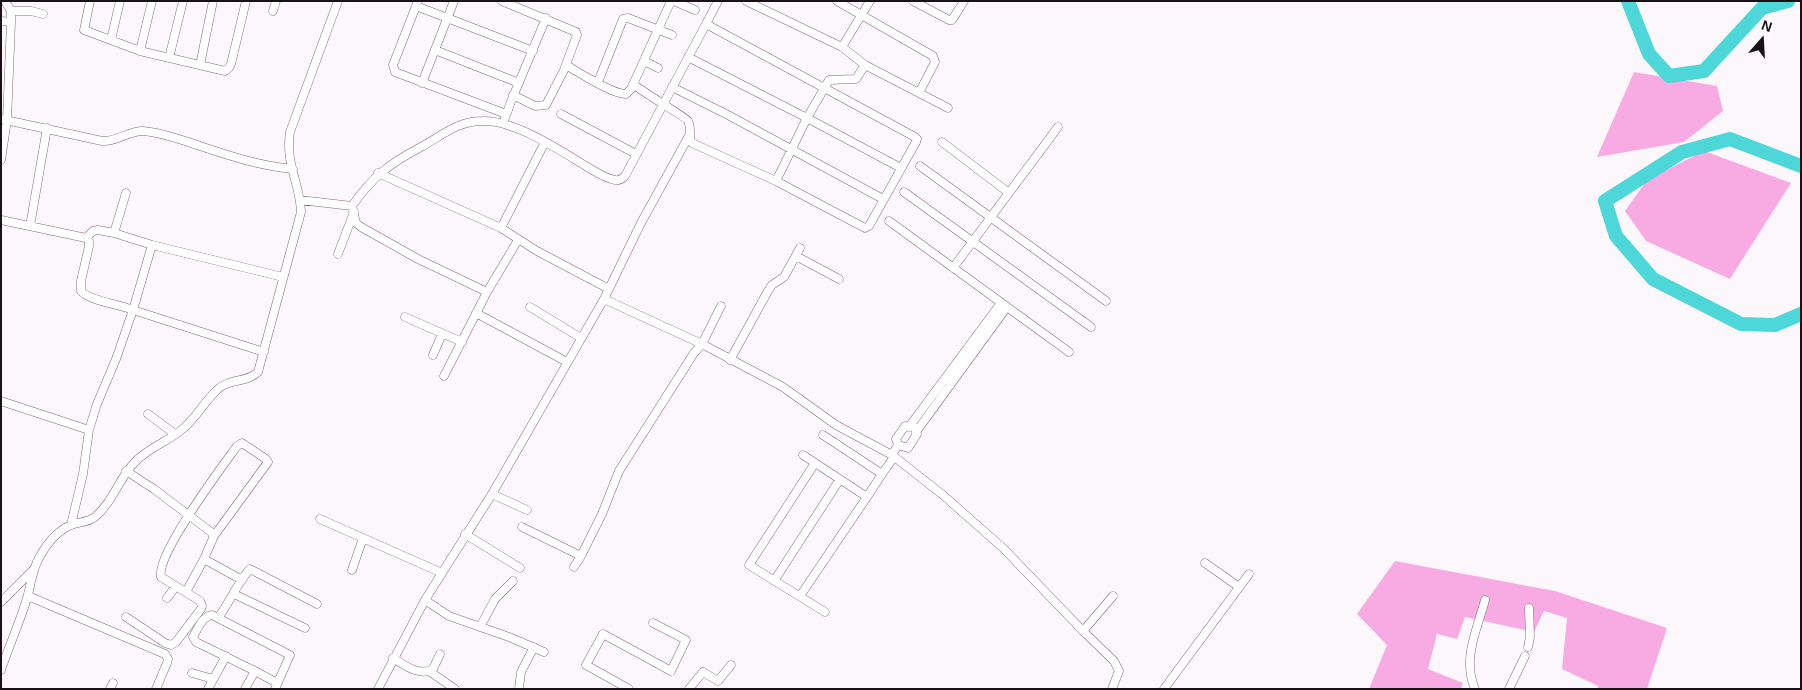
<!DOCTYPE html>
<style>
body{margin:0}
#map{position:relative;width:1802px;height:690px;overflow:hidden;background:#fcf7fb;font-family:Arial,sans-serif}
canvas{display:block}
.frame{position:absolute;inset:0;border:2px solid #1a1117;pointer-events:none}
.north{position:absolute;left:1737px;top:15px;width:50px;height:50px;-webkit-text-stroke:4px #fff;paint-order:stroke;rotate:19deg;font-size:14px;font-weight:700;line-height:20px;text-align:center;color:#1a1117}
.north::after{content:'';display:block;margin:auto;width:18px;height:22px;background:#1a1117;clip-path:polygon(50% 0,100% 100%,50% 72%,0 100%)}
</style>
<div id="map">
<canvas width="1802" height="690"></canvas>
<div class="frame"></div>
<div class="north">N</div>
</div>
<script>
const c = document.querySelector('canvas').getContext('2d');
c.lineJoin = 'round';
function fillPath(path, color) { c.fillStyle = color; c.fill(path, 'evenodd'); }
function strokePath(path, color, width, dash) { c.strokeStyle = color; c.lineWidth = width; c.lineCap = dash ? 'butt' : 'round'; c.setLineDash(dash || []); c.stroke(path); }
fillPath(new Path2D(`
 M1634,72L1717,86L1723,111L1684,142L1597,157Z
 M1704,151L1791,183L1730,279L1646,241L1625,211L1647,180Z
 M1395,561L1555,591L1667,628L1647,689H1598V686L1562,669L1567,618L1544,611L1534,632L1465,617L1457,639L1437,634L1428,669L1463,683L1461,689H1369L1387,645L1357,614Z`), '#f8aae3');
strokePath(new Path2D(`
 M1628,1L1649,54L1669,76L1704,71L1762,8L1788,1
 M1801,166L1730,139L1682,152L1605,201L1616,236L1653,279L1741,324L1775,325L1801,314`), '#4dd7d8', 14);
const street = new Path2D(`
 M90,1L84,30L140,51L225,71L229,68L231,64L246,1
 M418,1L393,65L395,72L506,114
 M502,1L576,32L577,35L564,70L546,105L535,106L513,95
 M674,1L695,10
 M746,1L842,47L865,65L948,108
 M837,1L933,56L935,62L919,93
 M913,1L949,20H952L964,1
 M416,6L533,51
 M11,11H31L43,14
 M273,11L276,1
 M1,21L11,22V11L5,1
 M706,24L718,1
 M111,40L120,1
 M842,47L870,1
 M435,50L519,83
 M140,51L152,1
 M169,58L183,1
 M644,61L658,68
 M200,65L213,1
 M566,65C580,73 612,94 626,94L631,89L671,1
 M865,65L856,79L829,80L807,118L901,168
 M598,82L623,19L628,18L672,35
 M422,83L454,1
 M633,84C641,91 687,118 688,121C692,128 688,137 692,143L776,181
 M672,87L728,115L883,199
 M561,114L636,154
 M505,118L512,99L546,18
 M1,119L102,141C117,142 128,131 143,131C161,132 185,141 203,147C233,157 261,166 293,169
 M942,142L1009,193
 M1,160L7,120L11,22
 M920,166L1106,301
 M378,173L501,228L537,251L609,289
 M904,192L1091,327
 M300,200L352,206C373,176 389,164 421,147C443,135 457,121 483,121C514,120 558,149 584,165C593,170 604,178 615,180C619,181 622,179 625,176L706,24L915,137L917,139L916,142L869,226L865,228L776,181L807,118L688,57
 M352,206L356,223L361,227L418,259L487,292L444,376
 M1,220L86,238L89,241V246L81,281V291C89,301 120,304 133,310L116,359L97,404L89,430L83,474L71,525
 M889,221L1069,352
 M30,226L47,128
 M501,228L545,142
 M114,233L126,193
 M86,238L93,231L98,230L114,233L152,245L283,277
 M152,245L133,310L264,352
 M338,254L354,212
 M796,256L839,279
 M953,268L1058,127
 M487,292L518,240
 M604,299L702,344L783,387L836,425L892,455L943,495L1003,548L1083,631L1114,661L1119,671L1112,689
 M530,307L581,338
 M476,313L567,362
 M405,317L462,342
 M433,355L442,334
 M730,360L768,291L772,285L784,277L800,248
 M1,401L89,430
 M148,414L175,434
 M909,427L1001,303
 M916,432L1007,307
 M823,435L882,474L894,457
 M803,455L867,497L882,474
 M892,455L898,445L896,439L905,426L914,427L917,434L908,448L898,445
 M815,463L749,565L825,612
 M126,471L154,489L211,532L214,536L204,559L242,580
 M492,494L527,510
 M320,519L442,573L492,494L604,299L641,223L690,134
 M522,527L581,556L602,514L619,471L694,353L702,344L721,306
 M465,534L520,568
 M1205,563L1239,587
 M574,567L581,556
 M352,570L363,538
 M774,581L840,479
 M186,592L204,559
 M234,594L305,628
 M28,596L165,654L168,659L167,663L156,689
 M800,596L867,497
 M167,598L176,586
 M425,600L449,616L509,637L544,652
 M1,602L33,570
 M126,617L165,643L171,645L176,642L201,609L202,606L200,601L161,577C156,554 222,467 237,446L242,443L266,459L268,462L214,536
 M218,618C230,602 237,583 250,569L317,604
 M480,627L495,599L513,581
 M1083,631L1113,596
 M1528,647L1530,637L1529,608
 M393,658C404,665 420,677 433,669L440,654
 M1,670C9,646 20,622 27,598C31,585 32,570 39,558C46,545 58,529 74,524C81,522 88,522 95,517C113,502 119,478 135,462C149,447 170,441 185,427C197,416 205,401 217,390C229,378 247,383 258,372L301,212C300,183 285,164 290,132L338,1
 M429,671L455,689
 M192,673L213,679
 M110,689L113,683
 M208,689L226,656
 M245,689L255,671
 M275,689L290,655L212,615C203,616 198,628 193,637L196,642L255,671L277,683
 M378,689L425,600L442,573
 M519,689L521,672L534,647
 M629,689L586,665L603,634L671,671L686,640L653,623
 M689,689L703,672L718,681L731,665
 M1164,689L1249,574
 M1475,689C1462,659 1477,630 1485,600
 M1509,689L1525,656`);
strokePath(street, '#806b7a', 9);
strokePath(street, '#fff', 8);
</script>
